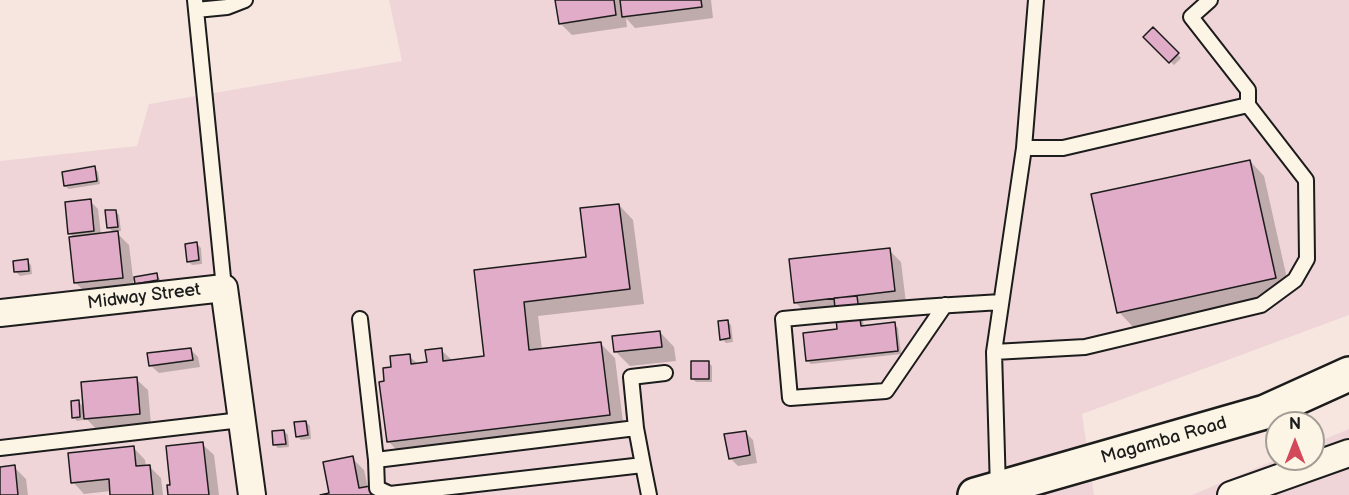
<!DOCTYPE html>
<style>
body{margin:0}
#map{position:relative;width:1349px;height:495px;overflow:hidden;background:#f6e6df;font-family:"Balsamiq Sans",sans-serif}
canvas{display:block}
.north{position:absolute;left:1265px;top:411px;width:60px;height:60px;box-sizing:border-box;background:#fcf5e5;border:2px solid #a29e95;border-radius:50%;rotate:0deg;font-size:16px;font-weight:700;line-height:24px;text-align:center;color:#1c1c1c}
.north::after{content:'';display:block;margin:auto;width:21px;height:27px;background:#d1495b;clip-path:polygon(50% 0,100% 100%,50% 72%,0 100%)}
</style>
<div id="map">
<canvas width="1349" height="495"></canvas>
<div class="north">N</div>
</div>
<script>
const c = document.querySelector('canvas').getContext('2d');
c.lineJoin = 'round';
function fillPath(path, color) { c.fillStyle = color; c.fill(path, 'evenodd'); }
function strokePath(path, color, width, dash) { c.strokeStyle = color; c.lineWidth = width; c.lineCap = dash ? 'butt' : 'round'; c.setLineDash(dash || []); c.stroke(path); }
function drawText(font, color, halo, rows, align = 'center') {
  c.font = font + ' "Balsamiq Sans",sans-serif'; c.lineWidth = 5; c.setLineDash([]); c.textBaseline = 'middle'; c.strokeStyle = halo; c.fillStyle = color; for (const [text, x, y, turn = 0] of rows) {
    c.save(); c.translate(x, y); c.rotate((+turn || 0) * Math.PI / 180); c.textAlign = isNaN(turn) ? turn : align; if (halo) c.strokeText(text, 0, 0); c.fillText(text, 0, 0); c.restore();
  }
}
fillPath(new Path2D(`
 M389,0H1349V315L1082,414L1094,495H0V161L137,146L149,104L402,61Z
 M1349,429V495H1192L1278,459H1313V444Z`), '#efd5d8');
fillPath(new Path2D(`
 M557,0H711L713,18L635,28L626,18L627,27L572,35L560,23Z
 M1153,29L1181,58L1174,65L1145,37Z
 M1250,161L1264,176L1290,292L1133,327L1119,312Z
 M94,168L98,172L100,184L69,189L65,186Z
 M90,201L98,209L101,235L114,233L108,227L115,211L119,215L121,231H115L129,245L133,278L157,275L160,279L161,284L140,287L133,280L134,289L87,294L76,283L74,238L70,233Z
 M619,205L633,220L644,304L538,316L542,350L600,343L615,358L624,430L403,456L388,441L386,382L409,356L419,365L429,364L441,350L453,361L486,357L475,271L587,258Z
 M197,244L201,248L202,264L192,265L188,261Z
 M889,250L901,262L906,303L861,308L864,327L894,324L898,328L901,354L811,364L808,361L839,330L837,310L807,314L795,302Z
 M27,261L31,265L32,274L20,276L16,272Z
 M727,321L731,325L733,342L726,343L722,339Z
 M660,332L674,347L676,361L630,366L615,351Z
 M190,349L198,357L200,367L159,373L150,365Z
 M708,362L712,366V382H696L693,379Z
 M136,379L148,390L151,425L97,430L83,415V420L77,421L74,417L79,402L85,408Z
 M306,422L310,426L311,439L301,440L297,436Z
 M284,431L288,435L289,447L278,448L275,445Z
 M745,432L753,440L757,463L738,466L730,458Z
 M202,444L214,455L219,495H170L172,486Z
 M134,448L145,460L146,467H150L161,478L163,495H112L111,491L84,494L73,482Z
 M352,458L364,470L368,488L377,495H329Z
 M14,467L26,479L28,495H0V469Z`), '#0003');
const building = new Path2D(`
 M555,0H614L616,15L559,24Z
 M620,0H701L702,7L622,17Z
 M1153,27L1179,53L1169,63L1143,37Z
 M1250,160L1276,278L1117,313L1091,194Z
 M95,166L97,181L64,186L62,172Z
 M91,199L94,231L68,234L65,202Z
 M619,204L630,289L524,302L529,350L601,342L610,415L387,442L379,382L384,381L383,368L391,367L390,356L410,354L411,364L427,362L425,350L442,348L443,361L484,356L474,270L586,257L580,208Z
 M105,210H116L118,227L107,228Z
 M118,231L123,278L74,283L69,237Z
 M197,242L199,260L187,262L185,244Z
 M890,248L895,291L794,303L789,259Z
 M28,259L29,271L14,272L13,261Z
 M157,273L158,280L135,284L134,277Z
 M857,296L861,326L895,322L898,351L806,361L803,333L837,329L834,298Z
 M728,320L730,338L720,340L718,321Z
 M660,331L662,347L614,352L612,336Z
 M191,348L193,360L149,366L147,353Z
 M691,361H709V379H691Z
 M137,377L140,414L84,419L81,382Z
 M79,400L80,417L72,418L71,401Z
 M306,421L308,435L296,437L294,422Z
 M284,430L286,444L273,445L272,431Z
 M746,431L750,455L729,459L724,434Z
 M203,442L209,495H168L167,485H170L166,446Z
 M134,446L136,466L150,465L153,495H110L109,479L71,483L68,453Z
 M353,456L359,488L370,486L372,495H320L329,493L323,462Z
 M15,465L18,495H0V467Z`);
fillPath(building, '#e0acc7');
strokePath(building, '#1c1c1c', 1.5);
const service = new Path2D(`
 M195,0L224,288
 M1210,0L1191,17L1248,90V105
 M196,10L227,7L245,0
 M945,305L886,391L790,398L783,319C856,312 928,306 1001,302
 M360,319L376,460L377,488L390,494L643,465L649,495
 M994,352L1085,347L1261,305L1295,280L1307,259L1306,180L1248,105L1063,148H1024
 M0,448L241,420
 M376,460L636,428
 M643,465L636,428L631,377L665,373
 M998,489L994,352L1024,148L1036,0`);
const minor = new Path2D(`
 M0,313L224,288L252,495
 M1231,495L1349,453`);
const trunk = new Path2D(`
 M975,495L1265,412L1349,374`);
strokePath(service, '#1c1c1c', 18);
strokePath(minor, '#1c1c1c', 30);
strokePath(trunk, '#1c1c1c', 38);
strokePath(service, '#fcf5e5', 14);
strokePath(minor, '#fcf5e5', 26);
strokePath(trunk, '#fcf5e5', 33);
drawText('18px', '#1c1c1c', '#fcf5e5', [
 ["Midway Street",144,297,-7],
 ["Magamba Road",1164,441,-16]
]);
</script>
